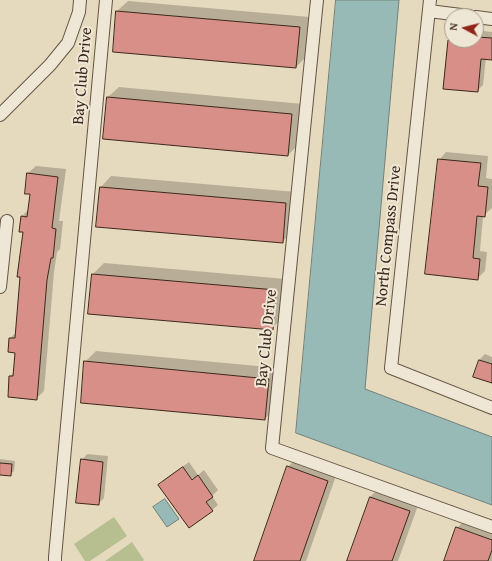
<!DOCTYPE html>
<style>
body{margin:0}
#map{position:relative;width:492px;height:561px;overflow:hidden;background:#e6dabe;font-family:"Gentium Book Plus",serif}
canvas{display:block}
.north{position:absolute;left:444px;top:8px;width:40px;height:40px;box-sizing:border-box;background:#efe7d5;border:1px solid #a79b8b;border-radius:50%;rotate:277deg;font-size:11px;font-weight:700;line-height:16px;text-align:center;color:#3c281b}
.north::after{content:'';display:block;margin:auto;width:14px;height:18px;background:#8f2418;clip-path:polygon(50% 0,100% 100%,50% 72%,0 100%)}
</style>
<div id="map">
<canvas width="492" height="561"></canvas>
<div class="north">N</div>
</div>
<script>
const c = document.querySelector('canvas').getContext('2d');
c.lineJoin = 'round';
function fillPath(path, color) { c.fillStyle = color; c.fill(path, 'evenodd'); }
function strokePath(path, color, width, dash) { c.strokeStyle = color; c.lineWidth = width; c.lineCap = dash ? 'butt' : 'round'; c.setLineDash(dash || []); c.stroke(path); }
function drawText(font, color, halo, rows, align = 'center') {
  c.font = font + ' "Gentium Book Plus",serif'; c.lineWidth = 4; c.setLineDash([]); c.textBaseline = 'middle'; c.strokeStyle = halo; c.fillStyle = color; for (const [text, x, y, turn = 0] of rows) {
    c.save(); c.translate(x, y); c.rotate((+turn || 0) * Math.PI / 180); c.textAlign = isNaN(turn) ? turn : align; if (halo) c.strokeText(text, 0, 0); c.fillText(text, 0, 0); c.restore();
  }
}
fillPath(new Path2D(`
 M114,517L127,536L90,561H85L74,544Z
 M132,542L144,560L143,561H105Z`), '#b7bf90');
const water = new Path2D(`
 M336,0H399L365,389L492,437V505L296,433Z
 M165,499L179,519L167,527L153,507Z`);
fillPath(water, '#97bab7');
strokePath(water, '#738079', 1);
fillPath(new Path2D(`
 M128,1L310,17L307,56L296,67L117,11Z
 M476,30L492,32V59L486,58L483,85L477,91L444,88L449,34L452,31V40H476Z
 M119,87L303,104L299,144L288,155L108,97Z
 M446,152L488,156L486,178L492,179V208L483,216L480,251L487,252L485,271L477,279L439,160Z
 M36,166L66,169L59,221H63L60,249L57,252L54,272L44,391L36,399L10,376L15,372L16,352L10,338L16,333L24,231L22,216L29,209L31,193L28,173Z
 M111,176L296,192L293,231L282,242L97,226L101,187Z
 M104,263L286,279L283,318L272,328L93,274Z
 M96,351L279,368L275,408L265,419L85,362Z
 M485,354L492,357V382L479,360Z
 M87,454L108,456L104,498L98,504L82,460Z
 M298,456L338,470L306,561H255L288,467Z
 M0,459L15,461L14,471L10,475L0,474Z
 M189,462L198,475L204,470L218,490L212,496L218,505L212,510L160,485L165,479Z
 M381,486L420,500L398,561H348L370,497Z
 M468,517L492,526V561H445L457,528Z`), '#0003');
const building = new Path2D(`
 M116,11L300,27L296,68L113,52Z
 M476,37L492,38V60L481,59L478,92L443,89L448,40H476Z
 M107,97L292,114L288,156L103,139Z
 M438,159L481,163L478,186L488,187L485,217L477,216L473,258L480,259L478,280L425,274Z
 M27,173L58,177L52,228L56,229L53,258H51L47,280L37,400L8,397L9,376H13L15,353L8,352L9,338H15L20,277H17L23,232H19L21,216L27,217L30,194H25Z
 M100,187L286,203L283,243L96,227Z
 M92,274L276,290L273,330L88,314Z
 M479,360L492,364V383L473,377Z
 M84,361L269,379L265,420L81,403Z
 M81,459L103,462L99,505L76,503Z
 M0,463L12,464L11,476L0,475Z
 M287,466L328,481L300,561H254Z
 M183,467L192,480L198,475L213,497L206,502L213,511L189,528L158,485Z
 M370,497L410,511L392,561H347Z
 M456,527L492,540V550L488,561H444Z`);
fillPath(building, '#d78f88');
strokePath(building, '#3c281b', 1);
const minor = new Path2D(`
 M317,0L272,448L492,527
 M430,0L391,368L492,408
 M429,11L469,16
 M476,17L492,19
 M0,115L50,65L68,43L79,12L80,0
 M0,287L7,221
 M55,561V557L106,0`);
strokePath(minor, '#665444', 14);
strokePath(minor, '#efe7d5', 12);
drawText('16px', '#3c281b', '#efe7d5', [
 ["Bay Club Drive",83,76,-85],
 ["North Compass Drive",389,236,-84],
 ["Bay Club Drive",267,338,-84]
]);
</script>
